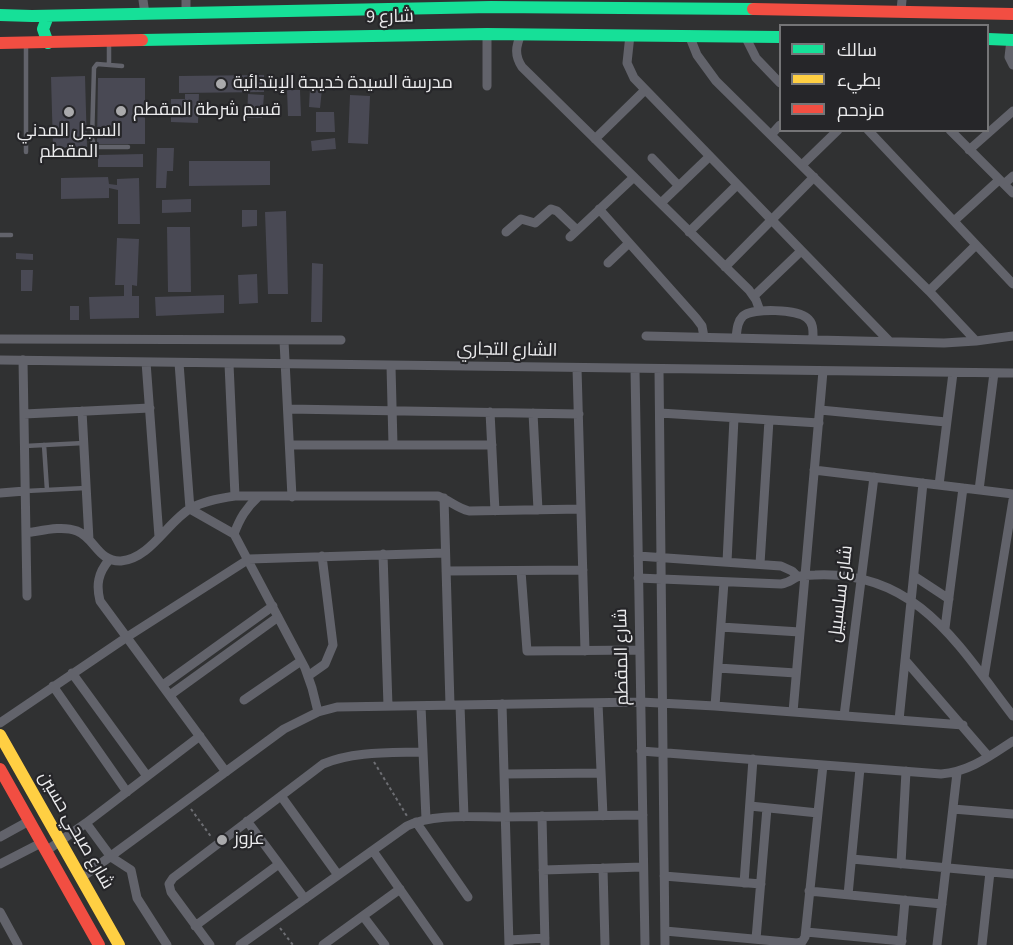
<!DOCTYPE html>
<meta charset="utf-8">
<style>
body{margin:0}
#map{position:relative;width:1013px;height:945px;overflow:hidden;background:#303132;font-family:"Source Sans 3",Cairo,sans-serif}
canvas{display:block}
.legend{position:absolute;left:779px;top:24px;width:210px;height:108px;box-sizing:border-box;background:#262629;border:2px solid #757577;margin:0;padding:8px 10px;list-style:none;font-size:18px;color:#ebebed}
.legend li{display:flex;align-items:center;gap:12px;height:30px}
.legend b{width:30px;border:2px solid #757577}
</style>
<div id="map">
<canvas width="1013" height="945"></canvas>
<ul class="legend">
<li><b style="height:8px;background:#16e098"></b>سالك</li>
<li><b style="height:8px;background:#ffcf43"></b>بطيء</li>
<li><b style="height:8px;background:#f24e42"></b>مزدحم</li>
</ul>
</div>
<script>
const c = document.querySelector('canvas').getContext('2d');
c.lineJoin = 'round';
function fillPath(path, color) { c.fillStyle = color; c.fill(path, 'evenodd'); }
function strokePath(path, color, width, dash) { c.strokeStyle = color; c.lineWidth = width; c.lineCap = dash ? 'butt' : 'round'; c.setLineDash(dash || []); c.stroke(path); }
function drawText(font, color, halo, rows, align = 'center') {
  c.font = font + ' "Source Sans 3",Cairo,sans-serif'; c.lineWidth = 4.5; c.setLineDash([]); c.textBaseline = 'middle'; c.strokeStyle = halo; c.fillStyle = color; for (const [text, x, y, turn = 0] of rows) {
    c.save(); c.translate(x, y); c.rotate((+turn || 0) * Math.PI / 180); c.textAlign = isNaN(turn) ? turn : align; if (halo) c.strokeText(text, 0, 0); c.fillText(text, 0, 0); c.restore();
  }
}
fillPath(new Path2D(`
 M264,75V92L179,93V76Z
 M85,76L87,147L53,148L51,77Z
 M98,78H145V144H97Z
 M310,88L322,89L320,108L309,107Z
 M287,90H300L301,116H288Z
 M185,94H199L198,123L171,122V99H185Z
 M248,94L264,95L262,118H247Z
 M350,95L370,96L368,144L348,143Z
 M316,112H334L335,132H316Z
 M335,138L336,149L312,151L311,141Z
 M157,148H174L173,171H167L166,188H156Z
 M143,154V167H98V155Z
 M189,161H270V185L189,186Z
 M108,177L109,184L117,185V179L139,178L140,224H118V190L109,188V198L61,199V178Z
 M191,199V212L162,213V200Z
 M242,210H257V226L242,227Z
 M286,211L288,294H268L265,212Z
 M167,227H190L191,292H168Z
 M117,238L139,239L137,286L132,285V296H139V318L90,319L89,297L124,296V285H115Z
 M16,253L33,254V260L16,259Z
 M312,263L323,264L322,322H311Z
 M21,270H33L32,291H21Z
 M257,274L258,303L239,304L238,275Z
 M224,295V313L156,316L155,297Z
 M70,306H79V320H70Z`), '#494954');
strokePath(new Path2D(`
 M374,762L407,816
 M191,809L212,838
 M280,928L293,945`), '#6d6e73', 2, [3, 3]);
strokePath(new Path2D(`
 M26,43V152
 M109,65V42
 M122,66L97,64L94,68L92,139L94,145L97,147H128
 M0,235H11
 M44,445L47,490
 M25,446L84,443
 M26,491L86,488`), '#62636b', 4.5);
strokePath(new Path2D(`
 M143,0L145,14
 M901,10L902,0
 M186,13V0
 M521,34C516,46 514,55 522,67L749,290L756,300L760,311
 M630,35L627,63L634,78L889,341
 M689,35L697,55L716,81L929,291L976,341
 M745,36L756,58L780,83
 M1011,40L1009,57L1013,65
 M487,86V34
 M868,130L1013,284
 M950,130L1013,193
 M771,135L780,125
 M595,139L645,90
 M969,150L1013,111
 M652,158L679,186
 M802,165L838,130
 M1004,184L1013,176
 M661,203L710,156
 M599,209L696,318L702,326L704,337
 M954,221L999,180
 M506,232L521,219L535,223L551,209L557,211L577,230
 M689,232L737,185
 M570,237L634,177
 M608,263L629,243
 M725,267L814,177
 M929,291L976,245
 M754,296L801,251
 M646,336L944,343L976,341L1013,336
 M736,338C737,330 737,322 743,316C753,308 798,309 807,318C814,323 813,332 813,340
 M0,339L341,340
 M284,341L292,497
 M0,360L1013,373
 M23,360L27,596
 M146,362L159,537
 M179,363L190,509L234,534L305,668L312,688L318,712
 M229,364L235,496
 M391,366L393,445
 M577,368L585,651
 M635,369L645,945
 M659,369L665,945
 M288,409L579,414
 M820,410L946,422
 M82,411L89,540
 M490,412L495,511
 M533,413L538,510
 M660,413L819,423
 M24,414L150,408
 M290,445H492
 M814,470L1013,494
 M939,485L953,373
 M979,490L994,373
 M0,493L25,491
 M444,498L450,705
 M26,533C41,531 62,525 77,531C95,538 98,562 121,561C151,558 167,522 191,508C204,501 221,498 235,496H438C449,500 457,508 469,511L581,509
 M234,534C240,518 246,508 258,497
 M383,554L388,706
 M638,556L781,566L792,571L797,576
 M109,560C98,573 96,585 100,601L226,772
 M727,562L734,418
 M760,564L769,420
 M446,571L583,570
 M521,571L527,651L640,650
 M914,576L949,599
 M638,578L781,584C788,583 791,580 797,577C802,575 810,575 815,575C917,570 959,646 1013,716
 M721,627L800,632
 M945,628L963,488
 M905,660L988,756
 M718,668L796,673
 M72,673L147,776
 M308,676L325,664L333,645L322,556
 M984,677L1013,500
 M163,685L273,606
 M53,686L127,792
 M170,695L278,617
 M244,700L301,661
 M598,703L603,816
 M502,704L509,945
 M460,705L464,817
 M421,706L426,819
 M715,706L724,582
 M793,712L823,371
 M844,716L874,477
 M899,720L923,483
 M0,723L127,637L249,559L445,553
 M641,751L941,774C969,772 990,756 1013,741
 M505,774L601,773
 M281,796L338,875
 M750,806L818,813
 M953,809L1013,814
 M542,816L545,945
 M247,821L305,899
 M416,822L468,897
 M86,823L111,857L131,870L137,898L167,945
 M0,837L29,821
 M46,851L86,823L200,736
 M373,851L439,945
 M852,859L1013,874
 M0,864L41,843
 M901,864L906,771
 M603,868L605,945
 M543,870L643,867
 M664,876L761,884
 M81,878L284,729L318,712L337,707L641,702L715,706L963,725
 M744,883L753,759
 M809,891L942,904
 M848,895L860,768
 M0,912L18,945
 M363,916L385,945
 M195,926L279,864
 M665,931L797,943L802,942L805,937L823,765
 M806,932L902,941
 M756,939L767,808
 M509,940L545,938
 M210,945L171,892L169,884L173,878L323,764C354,751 390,753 423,752
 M240,945L407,826C433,813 474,817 503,817C550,816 596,816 643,815
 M323,945L400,889
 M901,945L905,900
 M937,945L957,773
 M982,945L990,872`), '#62636b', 9);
strokePath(new Path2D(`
 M0,15L32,16L491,7L753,9
 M48,16L43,29L48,43
 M988,39L1013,40
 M142,40L487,34L780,37`), '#16e098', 12);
strokePath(new Path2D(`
 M0,735L119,945`), '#ffcf43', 12);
strokePath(new Path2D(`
 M753,9L1013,14
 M0,43L142,40
 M0,769L99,945`), '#f24e42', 12);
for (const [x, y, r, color] of [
 [221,84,6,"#aaaaac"],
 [121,111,6,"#aaaaac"],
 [69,112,6,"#aaaaac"],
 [222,840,6,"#aaaaac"]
]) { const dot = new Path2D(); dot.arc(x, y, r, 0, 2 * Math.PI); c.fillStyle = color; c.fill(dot); strokePath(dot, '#262629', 2); }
drawText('18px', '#ebebed', '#262629', [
 ["شارع 9",390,18,-1],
 ["الشارع التجاري",507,351,1],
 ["شارع سلسبيل",842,594,-83],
 ["شارع المقطم",623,657,-91],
 ["شارع صبحي حسين",75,831,60]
]);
drawText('18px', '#ebebed', '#262629', [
 ["مدرسة السيدة خديجة الإبتدائية",233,84],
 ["قسم شرطة المقطم",133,111],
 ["السجل المدني",69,132,"center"],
 ["المقطم",69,153,"center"],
 ["عزوز",234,840]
], 'left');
</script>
